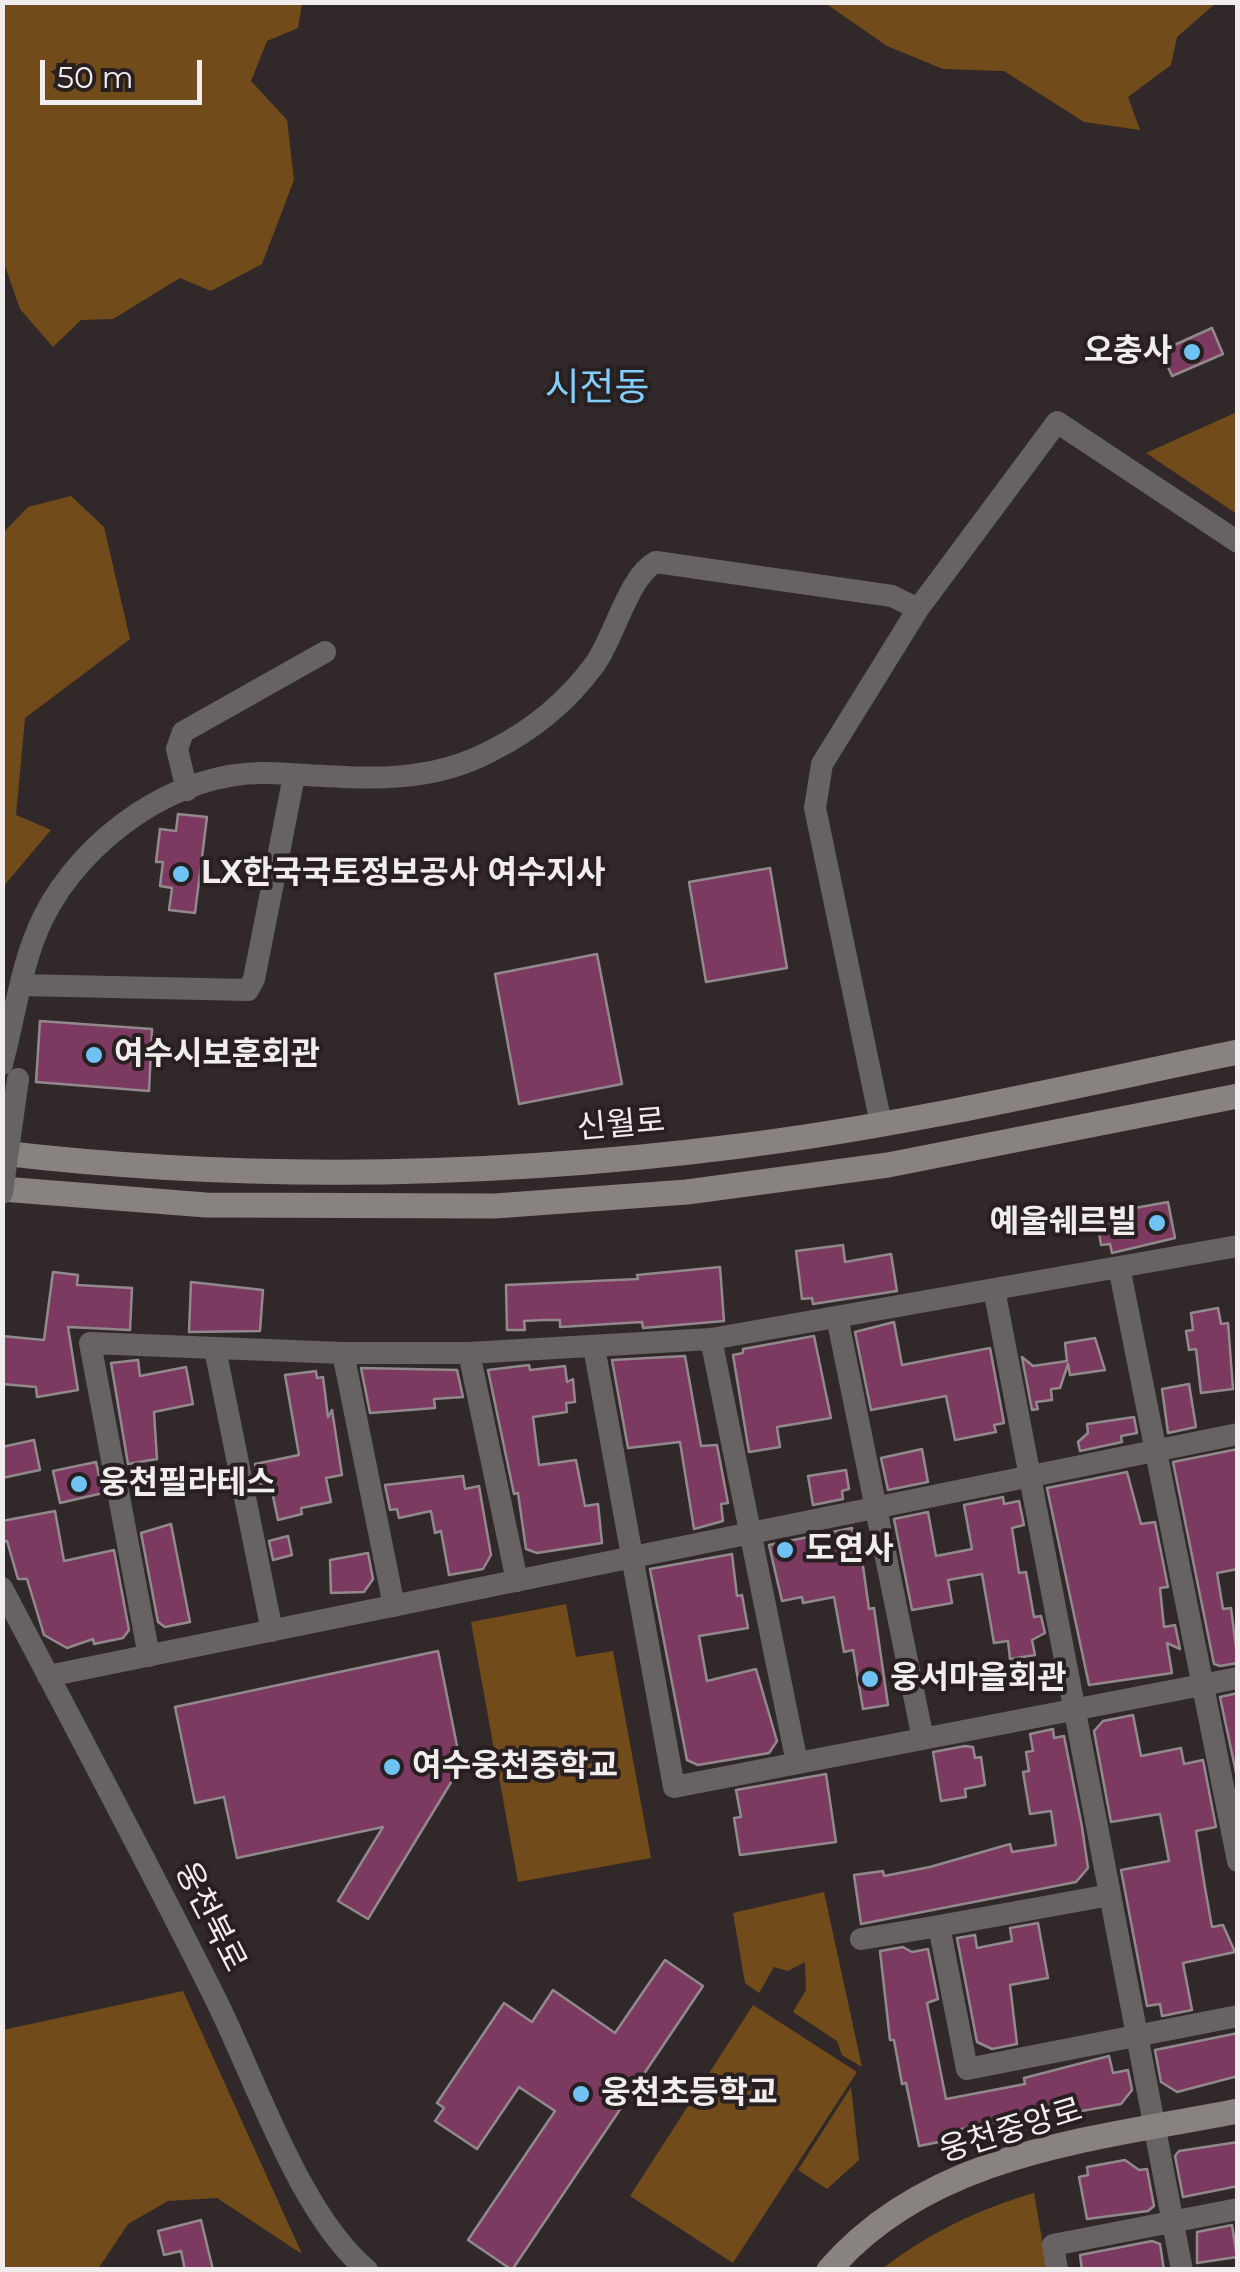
<!DOCTYPE html>
<meta charset="utf-8">
<style>
body{margin:0}
#map{position:relative;width:1240px;height:2272px;overflow:hidden;background:#312929;font-family:Montserrat,sans-serif}
canvas{display:block}
.frame{position:absolute;inset:0;border:5px solid #f2eded;pointer-events:none}
.scale{position:absolute;left:40px;top:60px;width:162px;height:45px;box-sizing:border-box;border:5px solid #f2eded;border-top:0;padding-left:12px;font-size:30px;line-height:35px;white-space:nowrap;color:#f2eded;-webkit-text-stroke:8px #271f20;paint-order:stroke}
</style>
<div id="map">
<canvas width="1240" height="2272"></canvas>
<div class="frame"></div>
<div class="scale">50 m</div>
</div>
<script>
const c = document.querySelector('canvas').getContext('2d');
c.lineJoin = 'round';
function fillPath(path, color) { c.fillStyle = color; c.fill(path, 'evenodd'); }
function strokePath(path, color, width, dash) { c.strokeStyle = color; c.lineWidth = width; c.lineCap = dash ? 'butt' : 'round'; c.setLineDash(dash || []); c.stroke(path); }
function drawText(font, color, halo, rows, align = 'center') {
  c.font = font + ' Montserrat,"Noto Sans KR",sans-serif'; c.lineWidth = 8; c.setLineDash([]); c.textBaseline = 'middle'; c.strokeStyle = halo; c.fillStyle = color; for (const [text, x, y, turn = 0] of rows) {
    c.save(); c.translate(x, y); c.rotate((+turn || 0) * Math.PI / 180); c.textAlign = isNaN(turn) ? turn : align; if (halo) c.strokeText(text, 0, 0); c.fillText(text, 0, 0); c.restore();
  }
}
fillPath(new Path2D(`
 M3,2L302,3L298,28L267,41L251,81L287,120L294,180L262,264L211,291L180,278L113,319L81,320L53,347L20,309L5,266L3,272Z
 M825,3V2L1216,3L1177,37L1171,65L1128,97L1140,130L1084,122L1004,71L943,69L887,46Z
 M1237,412H1238L1237,514L1146,453Z
 M71,496L104,527L130,639L25,718L16,815L51,830L3,887V533L28,507Z
 M566,1604L576,1657L613,1651L651,1858L518,1882L471,1622Z
 M824,1892L862,2067L842,2055L837,2041L793,2012L806,1990L805,1962L788,1971L774,1967L759,1993L745,1983L733,1913Z
 M183,1991L302,2254L217,2198L168,2201L128,2224L98,2269H3V2030Z
 M753,2005L857,2072L733,2263L630,2196Z
 M851,2087L859,2160L827,2189L798,2170Z
 M1034,2193L1047,2269L881,2270C926,2234 979,2209 1034,2193Z`), '#724b1a');
const building = new Path2D(`
 M1212,328L1223,354L1172,376L1161,351Z
 M178,814L207,817L195,913L169,910L172,888L160,886L163,862H156L160,829L176,831Z
 M770,868L787,968L706,982L689,882Z
 M597,954L622,1084L519,1104L495,974Z
 M40,1021L152,1029L149,1091L36,1082Z
 M1168,1202L1175,1238L1112,1253L1110,1244L1101,1245L1096,1215Z
 M843,1245L845,1262L891,1254L897,1291L813,1304L812,1298L802,1299L796,1251Z
 M720,1267L724,1321L643,1328L642,1322L560,1327V1320H544L524,1321L525,1330H507L506,1285L638,1279L637,1275Z
 M53,1272L78,1275L77,1285L132,1288L130,1330L68,1327L78,1390L37,1397L36,1387L2,1384V1336L44,1340Z
 M191,1282L263,1290L260,1331L189,1332Z
 M1218,1308L1221,1324L1228,1323L1233,1389L1201,1393L1196,1349L1189,1350L1186,1331L1193,1330L1191,1313Z
 M894,1322L902,1365L990,1348L1004,1423L994,1425L996,1432L955,1440L946,1396L871,1410L855,1332Z
 M814,1336L831,1418L777,1427L780,1447L749,1452L733,1355L743,1353V1349Z
 M1095,1338L1105,1370L1070,1375L1068,1364L1060,1388L1051,1389L1052,1400L1036,1402L1038,1409L1032,1410L1022,1357L1033,1366L1067,1361L1065,1343Z
 M685,1356L701,1446L717,1445L728,1503L721,1504L723,1521L694,1529L680,1442L628,1448L612,1360Z
 M138,1360L140,1376L186,1367L193,1404L154,1412L157,1459L128,1464L111,1363Z
 M529,1365L530,1370L565,1366L567,1382L573,1379L575,1402L566,1403L567,1412L533,1417L539,1465L576,1460L585,1506L598,1504L602,1543L537,1553L526,1549L518,1493L514,1494L488,1370Z
 M361,1368L457,1370L463,1397L434,1399L435,1408L370,1413Z
 M316,1371L317,1378L323,1377L328,1417L332,1410L342,1475L326,1478L331,1502L301,1508L302,1514L278,1520L270,1482L260,1485L255,1464L299,1455L285,1375Z
 M1189,1384L1196,1427L1168,1433L1162,1389Z
 M1134,1417L1137,1433L1121,1436L1122,1442L1080,1451L1078,1442L1088,1433L1087,1424Z
 M34,1440L40,1470L2,1478V1447Z
 M922,1449L928,1482L888,1490L881,1458Z
 M1238,1449V1569L1217,1573L1223,1609L1231,1608L1238,1663L1220,1666L1214,1664L1173,1462Z
 M96,1462L103,1493L60,1503L53,1471Z
 M846,1470L849,1489L842,1491L843,1499L813,1505L808,1476Z
 M1127,1472L1141,1524L1155,1522L1168,1587L1160,1588L1164,1627L1175,1625L1180,1649L1167,1643L1172,1673L1089,1685L1047,1488Z
 M463,1476L465,1489L479,1486L491,1555L483,1569L449,1575L441,1531L435,1533L431,1511L399,1518L397,1509L390,1510L385,1485Z
 M1003,1497L1004,1504L1019,1501L1024,1525L1012,1528L1019,1573L1026,1572L1034,1617L1041,1616L1045,1633L1032,1640L1035,1655L1010,1659L1008,1641L994,1643L982,1574L948,1580L952,1603L912,1610L894,1519L928,1512L936,1556L972,1549L964,1505Z
 M55,1511L64,1561L114,1550L129,1630L123,1638L94,1644L93,1639L67,1648L44,1635L27,1579H18L7,1541L2,1542V1521Z
 M171,1524L190,1622L165,1627L158,1622L141,1533Z
 M852,1528L855,1546L860,1545L869,1609L874,1608L888,1705L863,1709L853,1650L844,1652L834,1597L803,1603L802,1597L782,1601L769,1545Z
 M288,1536L292,1555L273,1560L269,1541Z
 M368,1553L373,1579L364,1592L331,1593L330,1560Z
 M732,1554L737,1596L742,1595L748,1628L699,1636L707,1681L756,1669L777,1741L769,1753L698,1765L687,1760L650,1569Z
 M438,1651L461,1766L368,1919L338,1901L383,1827L237,1858L224,1797L195,1803L175,1707Z
 M1238,1693V1782L1220,1697Z
 M1133,1715L1141,1756L1181,1748L1184,1764L1203,1760L1216,1827L1196,1831L1205,1888L1212,1927L1223,1925L1235,1952L1183,1963L1192,2010L1162,2016L1160,2004L1147,2006L1121,1870L1169,1861L1160,1814L1111,1822L1094,1731L1103,1721Z
 M1053,1729L1054,1738L1064,1736L1082,1827L1088,1868L1076,1882L861,1924L854,1875L883,1871L884,1876L930,1867L1010,1844L1012,1852L1056,1845L1051,1811L1030,1814L1023,1772L1029,1771L1026,1752L1033,1751L1030,1734Z
 M965,1746L973,1747L975,1758L981,1757L985,1785L965,1789L966,1797L941,1801L933,1752Z
 M826,1774L836,1842L740,1855L734,1818L741,1817L736,1790Z
 M1038,1923L1048,1978L1010,1985L1017,2044L992,2049L977,2042L957,1938L975,1935L977,1948L1012,1941L1010,1928Z
 M903,1947L912,1952L928,1949L938,1999L927,2003L946,2099L1025,2084L1024,2078L1109,2056L1113,2073L1128,2070L1132,2090L1121,2104L1076,2112L1075,2107L957,2130L959,2138L919,2146L906,2083L902,2084L894,2040H890L880,1951Z
 M665,1960L703,1986L512,2270L468,2240L555,2111L519,2087L477,2149L435,2121L444,2108L437,2103L504,2003L532,2022L553,1990L615,2033Z
 M1238,2033V2076L1177,2092L1161,2082L1155,2050Z
 M1238,2142V2186L1183,2197L1175,2156L1179,2151Z
 M1125,2160L1139,2170L1147,2169L1154,2206L1148,2211L1087,2219L1079,2177L1088,2175L1087,2167Z
 M201,2220L213,2270H185L181,2251L164,2255L158,2231Z
 M1232,2225L1237,2257L1197,2263V2232Z
 M1152,2241L1160,2244L1164,2270H1082L1080,2255Z`);
fillPath(building, '#7c3a60');
strokePath(building, '#91898c', 2.5);
strokePath(new Path2D(`
 M187,790L177,749L183,732L325,652
 M21,985L248,990L254,979L294,776
 M2,1064C15,1016 21,963 43,918C82,839 177,770 268,773C345,776 420,789 491,751C531,731 568,701 595,664C614,638 629,575 656,562L892,596L918,609
 M881,1124L815,808L822,764L918,609L1057,422L1238,542
 M1119,1267L1238,1861
 M994,1289L1182,2270
 M837,1317L923,1739
 M711,1339L797,1763
 M594,1347L674,1787L1238,1678
 M215,1349L272,1631
 M343,1353L394,1606
 M469,1353L517,1581
 M2,1588C74,1725 147,1861 216,2000C255,2078 300,2215 367,2270
 M149,1656L90,1343L343,1353H469L711,1339L1238,1246
 M48,1676L1238,1434
 M1110,1895L939,1926L967,2069L1238,2016
 M861,1939L939,1926
 M1057,2270L1053,2245L1238,2209`), '#666362', 22);
strokePath(new Path2D(`
 M2,1153C248,1182 495,1177 740,1146C907,1125 1073,1086 1238,1052
 M2,1189L206,1205L495,1206L687,1192L888,1165L1238,1096
 M829,2270C930,2152 1095,2139 1238,2111`), '#888280', 25);
strokePath(new Path2D(`
 M2,1193L18,1079`), '#666362', 22);
for (const [x, y, r, color] of [
 [1192,352,10,"#70c2f4"],
 [181,874,10,"#70c2f4"],
 [94,1055,10,"#70c2f4"],
 [1157,1223,10,"#70c2f4"],
 [79,1484,10,"#70c2f4"],
 [785,1550,10,"#70c2f4"],
 [870,1679,10,"#70c2f4"],
 [392,1767,10,"#70c2f4"],
 [581,2094,10,"#70c2f4"]
]) { const dot = new Path2D(); dot.arc(x, y, r, 0, 2 * Math.PI); c.fillStyle = color; c.fill(dot); strokePath(dot, '#271f20', 4); }
drawText('bold 32px', '#f2eded', '#271f20', [
 ["오충사",1172,352,"right"],
 ["LX한국국토정보공사 여수지사",201,874],
 ["여수시보훈회관",114,1055],
 ["예울쉐르빌",1137,1223,"right"],
 ["웅천필라테스",99,1484],
 ["도연사",805,1550],
 ["웅서마을회관",890,1679],
 ["여수웅천중학교",412,1767],
 ["웅천초등학교",601,2094]
], 'left');
drawText('32px', '#f2eded', '#271f20', [
 ["신월로",621,1125,-5],
 ["웅천북로",210,1917,63],
 ["웅천중앙로",1011,2131,-17]
]);
drawText('38px', '#83cefd', '#271f20', [
 ["시전동",597,389]
]);
</script>
